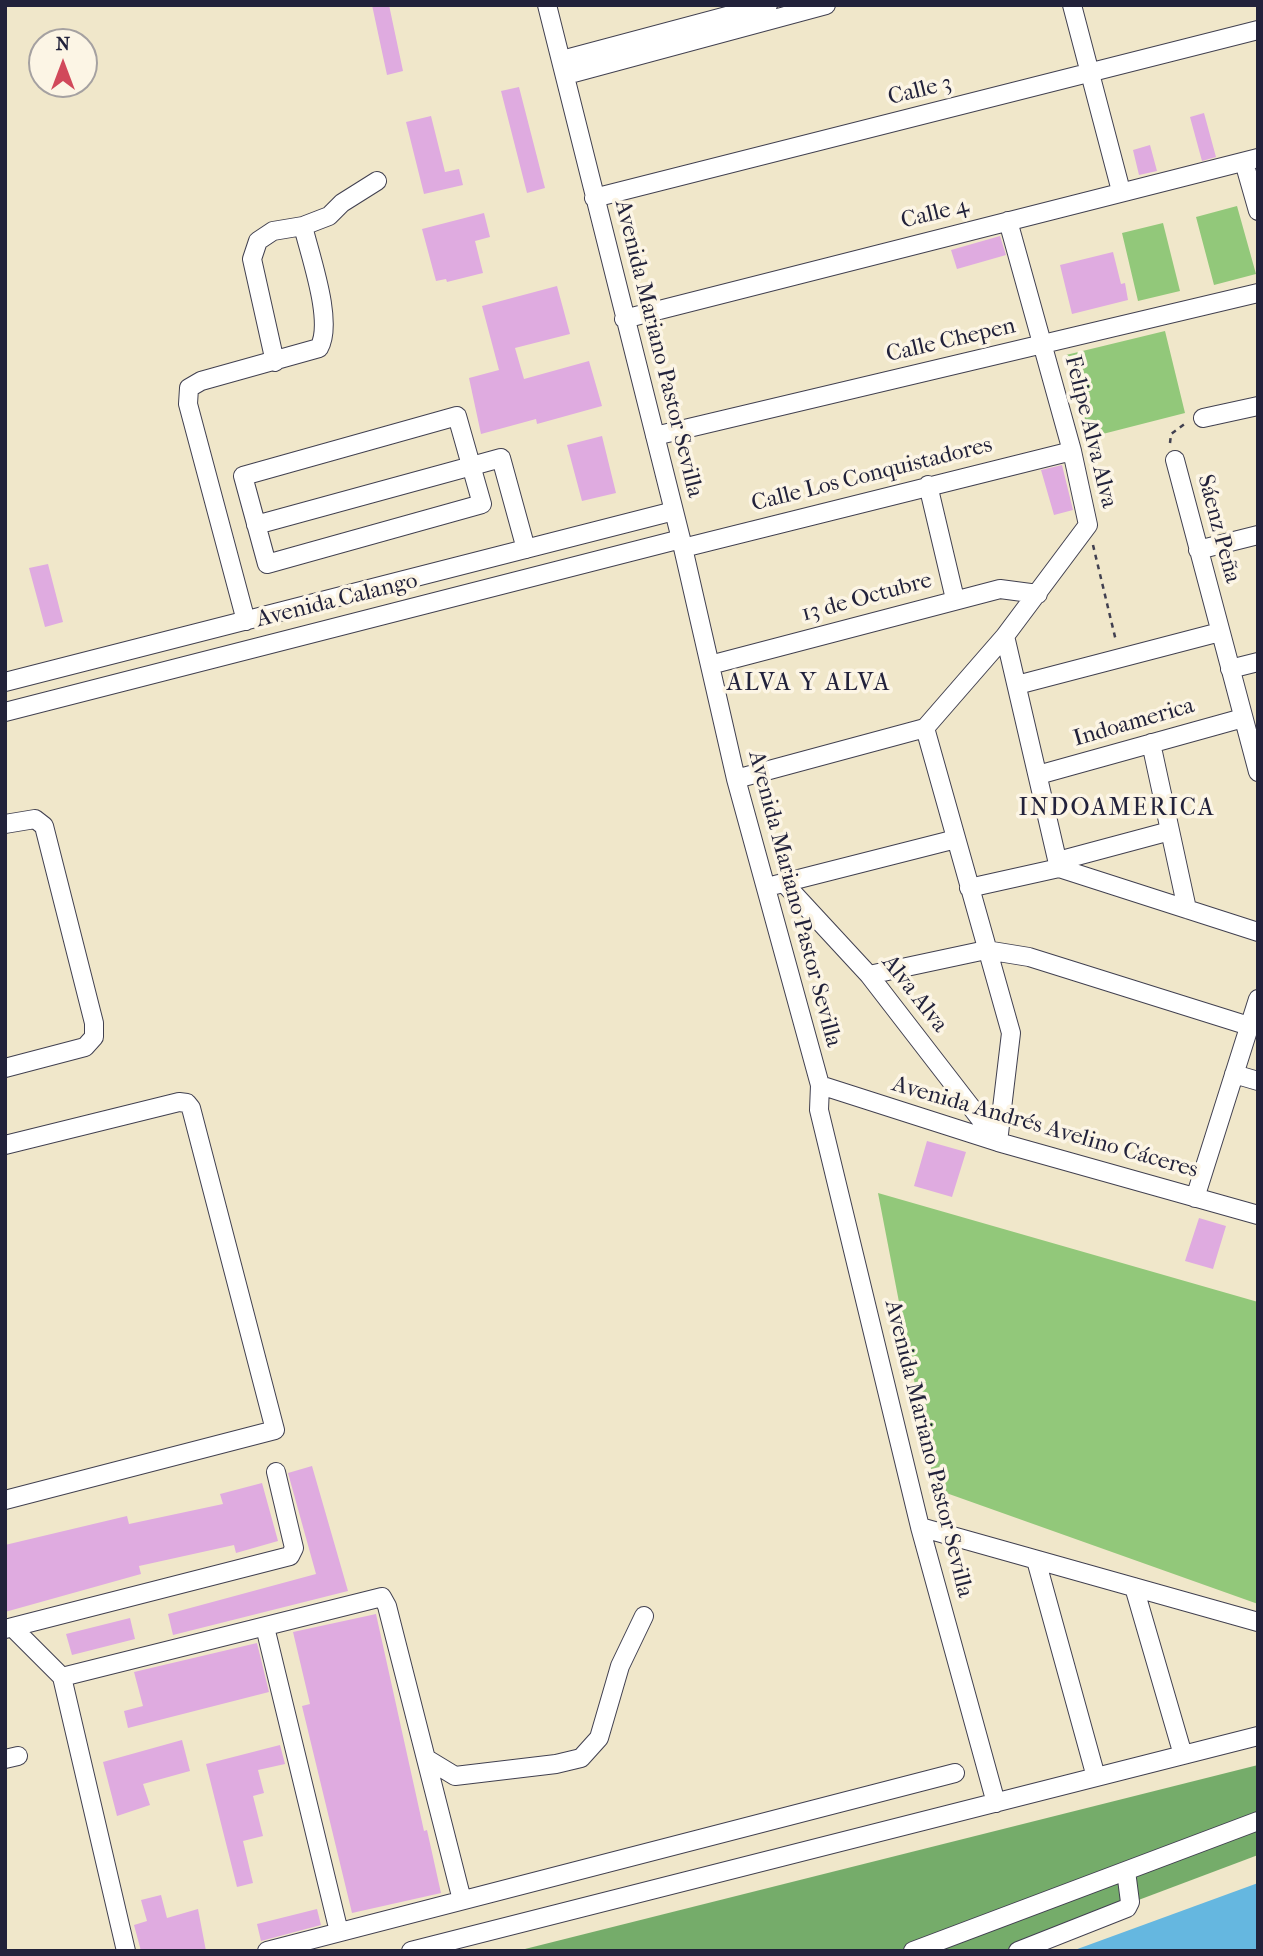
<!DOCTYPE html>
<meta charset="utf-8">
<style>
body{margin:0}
#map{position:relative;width:1263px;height:1956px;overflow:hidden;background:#f0e7ca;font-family:"IM FELL French Canon",serif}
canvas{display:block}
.frame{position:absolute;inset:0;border:7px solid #22223b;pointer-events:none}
.north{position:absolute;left:28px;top:28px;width:70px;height:70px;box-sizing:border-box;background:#fcf5e5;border:2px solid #a5a1a1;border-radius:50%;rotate:0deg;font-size:19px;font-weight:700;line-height:28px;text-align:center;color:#22223b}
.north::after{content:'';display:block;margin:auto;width:24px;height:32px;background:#d1495b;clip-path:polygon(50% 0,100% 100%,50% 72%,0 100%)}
</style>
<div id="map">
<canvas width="1263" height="1956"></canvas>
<div class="frame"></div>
<div class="north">N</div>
</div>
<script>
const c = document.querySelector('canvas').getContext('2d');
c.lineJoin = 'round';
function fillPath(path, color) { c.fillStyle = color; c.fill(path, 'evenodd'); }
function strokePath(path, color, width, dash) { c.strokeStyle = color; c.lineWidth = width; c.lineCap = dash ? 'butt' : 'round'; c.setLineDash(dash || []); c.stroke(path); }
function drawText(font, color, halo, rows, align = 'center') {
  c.font = font + ' "IM FELL French Canon",serif'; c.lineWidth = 7; c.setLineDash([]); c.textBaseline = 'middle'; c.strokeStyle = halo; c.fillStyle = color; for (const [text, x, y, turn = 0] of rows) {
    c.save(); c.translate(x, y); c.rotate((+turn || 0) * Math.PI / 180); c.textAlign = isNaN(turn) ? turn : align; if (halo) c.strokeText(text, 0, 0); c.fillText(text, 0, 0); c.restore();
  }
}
fillPath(new Path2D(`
 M1237,206L1256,274L1214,285L1196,217Z
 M1163,223L1180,291L1138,301L1122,233Z
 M1165,331L1185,413L1087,438L1066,355Z
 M878,1193L1258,1302V1604L935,1489Z`), '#92c87a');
fillPath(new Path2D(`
 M1258,1765V1855L1003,1951H517Z`), '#75ac6a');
fillPath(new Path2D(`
 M1258,1883V1951H1072Z`), '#65b7e0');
fillPath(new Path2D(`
 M372,5H389L403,71L387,75Z
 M519,87L545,188L527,193L501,91Z
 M1204,113L1216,157L1202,161L1190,117Z
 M431,116L445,172L459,169L463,185L424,194L406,122Z
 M1150,145L1157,171L1139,175L1133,150Z
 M484,213L490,237L475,241L483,273L447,282L446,279L436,281L422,229Z
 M1000,236L1006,255L957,269L951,250Z
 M1113,252L1121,284L1125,283L1128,300L1072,314L1060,265Z
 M557,286L570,334L515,348L524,379L589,361L602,406L537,424L536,419L481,434L469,378L499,370L482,306Z
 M602,436L616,493L582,501L567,445Z
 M1062,465L1073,510L1054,515L1041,470Z
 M48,564L63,622L45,627L29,568Z
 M927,1141L966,1152L952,1197L914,1186Z
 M1199,1218L1226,1226L1213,1269L1185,1261Z
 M312,1466L348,1591L173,1635L168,1614L316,1574L288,1473Z
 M262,1483L278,1541L236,1553L234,1545L139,1566L141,1574L5,1612V1545L127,1516L129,1524L223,1504L220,1494Z
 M376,1614L424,1831L427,1830L441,1893L352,1913L302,1706L310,1704L293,1632Z
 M130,1618L135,1639L72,1655L66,1634Z
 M257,1643L269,1692L128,1728L124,1711L143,1706L134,1672Z
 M182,1740L190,1771L143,1784L150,1805L117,1816L103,1762Z
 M280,1745L285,1764L258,1770L264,1793L253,1796L263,1836L243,1841L253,1883L237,1887L206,1764Z
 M161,1895L167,1918L198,1909L206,1951H141L134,1925L147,1921L141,1900Z
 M317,1909L321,1925L261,1941L257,1924Z`), '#dfabe0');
const minor = new Path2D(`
 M547,5L681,539L736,779L820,1085L819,1110L920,1527L996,1803
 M1072,5L1121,191
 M562,60L768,5
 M566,75L826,5
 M1244,162L1258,211
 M594,198L1258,30
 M624,319L1258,158
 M275,362L252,259L258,241L273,231L303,226L329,216L342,203L377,181
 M457,416L482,504L267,564L243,476Z
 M1203,418L1258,406
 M655,436L1258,293
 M1175,460L1258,772
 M928,485L955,599
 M256,525L501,458L526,549
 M683,548L1072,451
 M1198,550L1258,535
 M246,621L188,404L189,388L201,381L319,348C334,322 310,256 303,226
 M1005,636L1059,868
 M710,665L1000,589L1038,594
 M1230,669L1258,662
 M5,682L674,511
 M1017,685L1220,632
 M5,712L681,539
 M925,728L1005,636L1088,525L1072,451L1008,221
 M925,728L1011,1033L998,1142
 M1151,743L1187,909
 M1038,775L1243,718
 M736,779L925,728
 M5,824L35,819L44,826L94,1023V1037L85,1047L5,1068
 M1058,861L1170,831
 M783,882L869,975L998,1142
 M775,885L956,839
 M969,888L1059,868L1258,932
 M869,975L986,950L1029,957L1249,1026
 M1234,1074L1258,1081
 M820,1085L998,1142L1258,1215
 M5,1145L179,1102L187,1103L191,1108L275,1430L5,1500
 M1195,1198L1258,999
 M920,1527L1258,1622
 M1036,1560L1096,1777
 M1134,1587L1183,1755
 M12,1627L62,1677L126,1951
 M265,1627L339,1932
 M5,1629L290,1556L294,1548L276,1472
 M62,1677L382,1597L387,1606L462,1900
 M5,1759L18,1756
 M427,1759L455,1776L556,1764L581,1758L599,1738L620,1666L644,1616
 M267,1951L955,1773
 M411,1951L1258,1736
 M913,1951L1258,1821
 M1018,1951L1127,1908L1130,1902L1126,1871`);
strokePath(minor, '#414050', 20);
strokePath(new Path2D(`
 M1170,443L1171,434L1186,423
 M1093,545L1116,641`), '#414050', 2.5, [5, 5]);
strokePath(minor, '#fff', 18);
drawText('23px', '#22223b', '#fcf5e5', [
 ["Calle 3",920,91,-14],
 ["Calle 4",935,214,-14],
 ["Calle Chepen",951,341,-13],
 ["Avenida Mariano Pastor Sevilla",658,349,76],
 ["Felipe Alva Alva",1090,432,76],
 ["Calle Los Conquistadores",872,475,-14],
 ["Sáenz Peña",1218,529,75],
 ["13 de Octubre",867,598,-15],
 ["Avenida Calango",337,601,-14],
 ["Indoamerica",1134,723,-16],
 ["Avenida Mariano Pastor Sevilla",794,899,75],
 ["Alva Alva",914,994,52],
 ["Avenida Andrés Avelino Cáceres",1045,1128,16],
 ["Avenida Mariano Pastor Sevilla",928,1449,76]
]);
c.letterSpacing = '2px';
drawText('24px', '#22223b', '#fcf5e5', [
 ["ALVA Y ALVA",809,684],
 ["INDOAMERICA",1117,809]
]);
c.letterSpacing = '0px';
</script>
